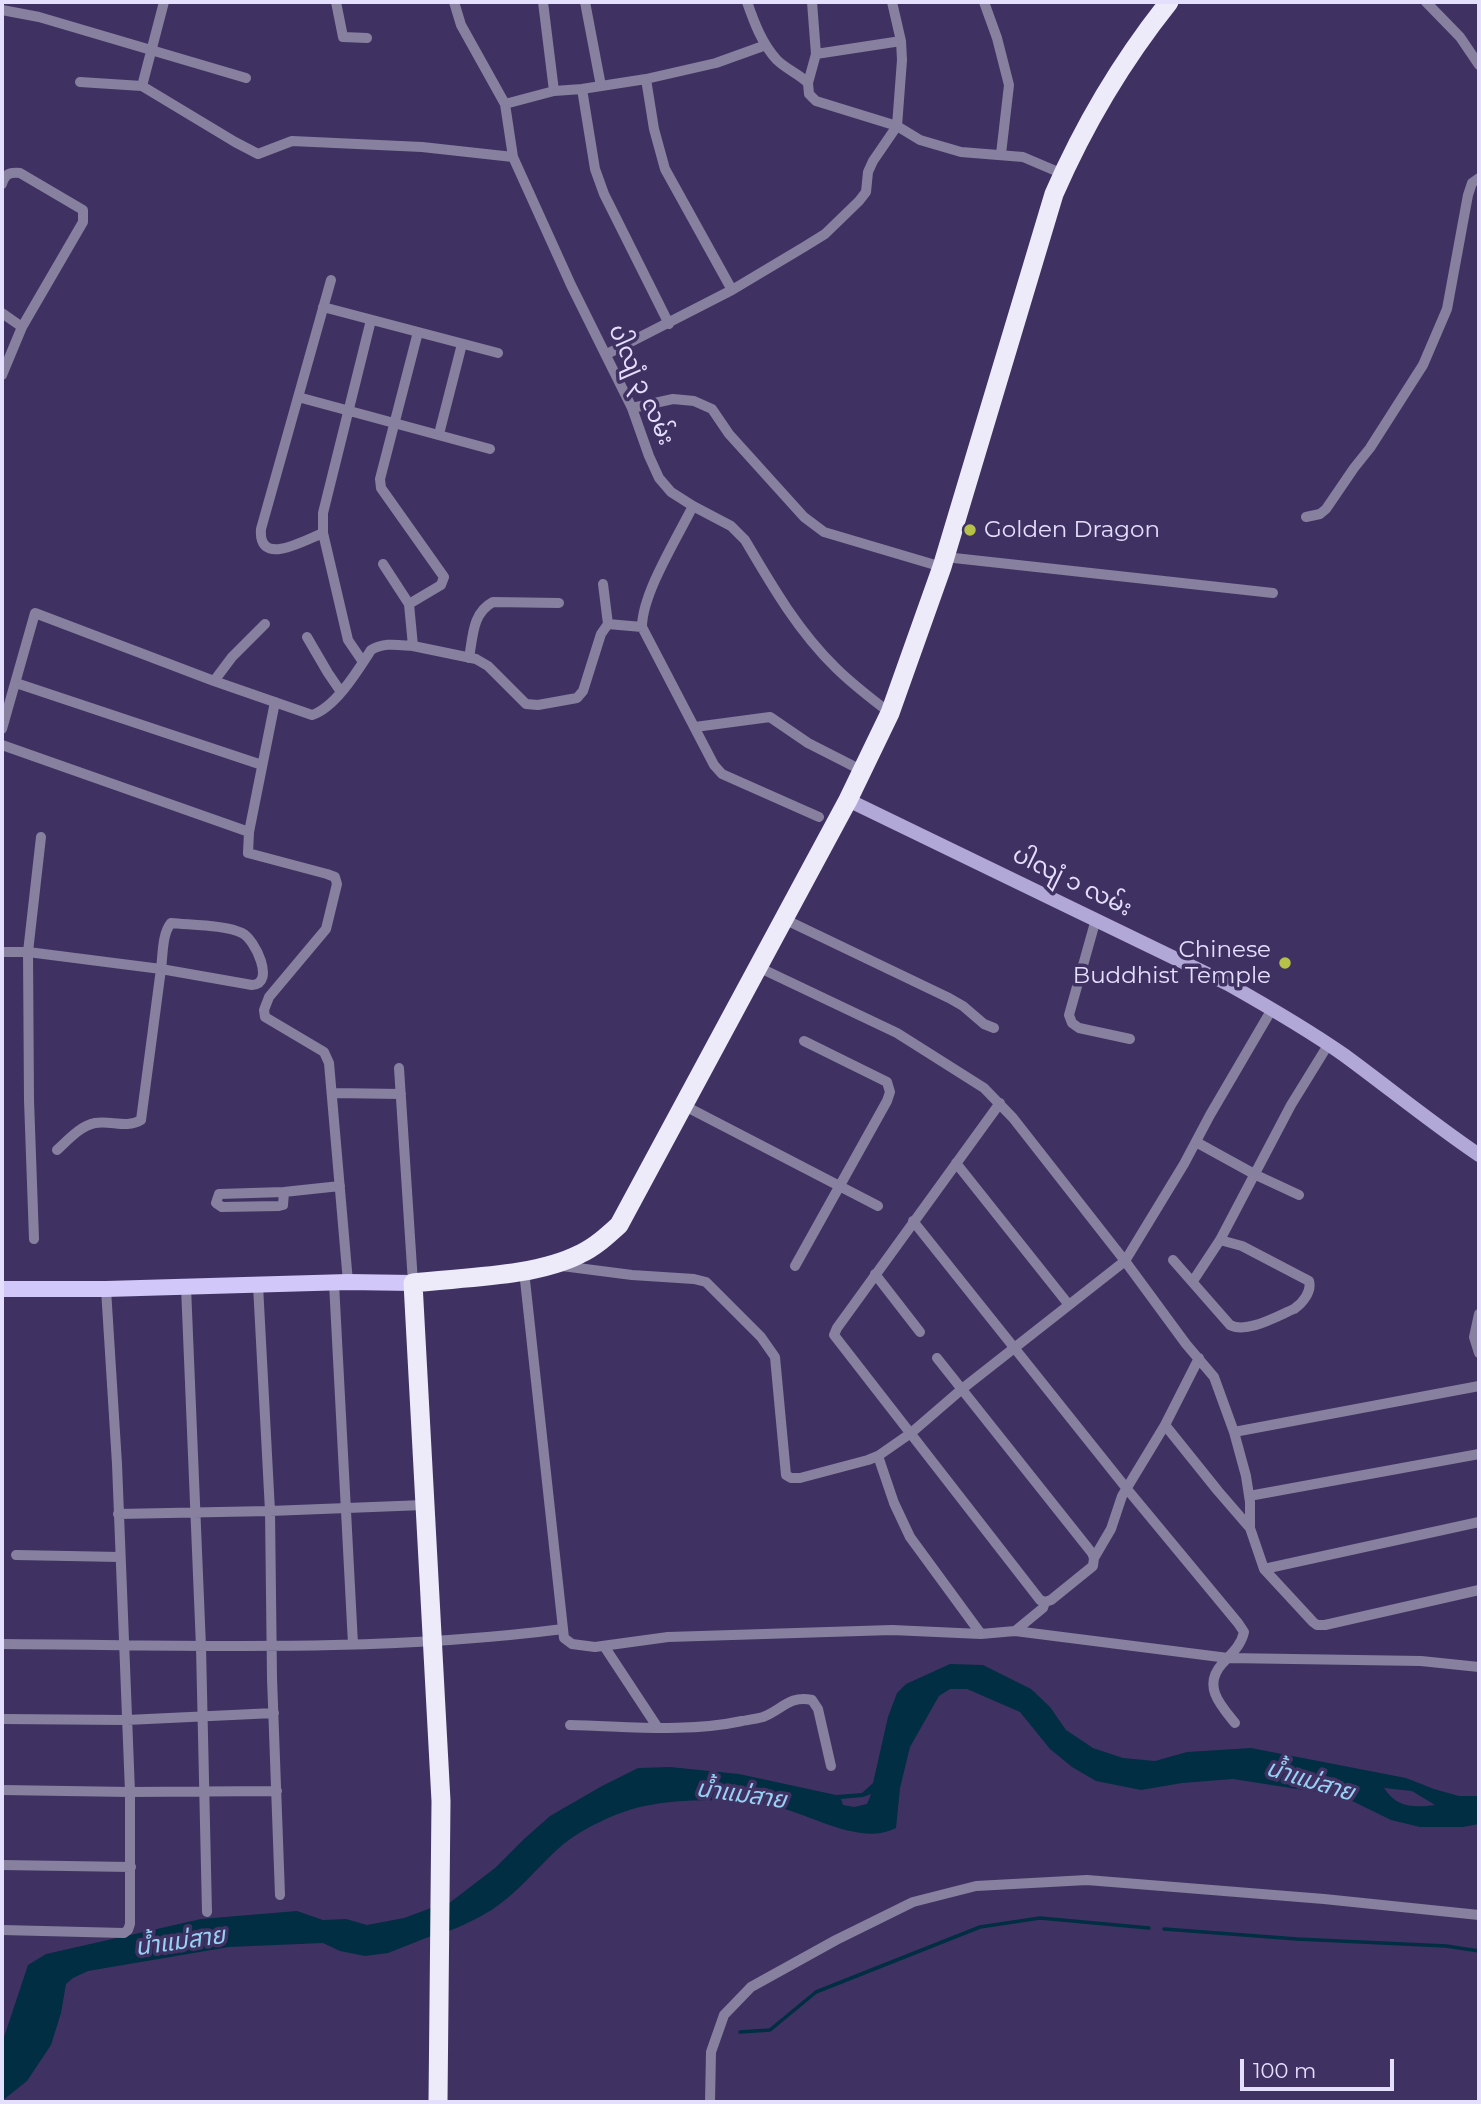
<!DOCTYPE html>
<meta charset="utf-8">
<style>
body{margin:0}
#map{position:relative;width:1481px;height:2104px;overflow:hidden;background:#3f3263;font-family:Montserrat,sans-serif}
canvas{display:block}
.frame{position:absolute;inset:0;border:4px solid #e5dffe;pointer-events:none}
.scale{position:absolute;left:1240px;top:2059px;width:154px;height:32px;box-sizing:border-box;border:4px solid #e5dffe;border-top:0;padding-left:9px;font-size:21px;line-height:24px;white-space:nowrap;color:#e5dffe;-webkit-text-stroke:5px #3f3263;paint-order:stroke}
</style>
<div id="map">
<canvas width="1481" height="2104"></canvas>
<div class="frame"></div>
<div class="scale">100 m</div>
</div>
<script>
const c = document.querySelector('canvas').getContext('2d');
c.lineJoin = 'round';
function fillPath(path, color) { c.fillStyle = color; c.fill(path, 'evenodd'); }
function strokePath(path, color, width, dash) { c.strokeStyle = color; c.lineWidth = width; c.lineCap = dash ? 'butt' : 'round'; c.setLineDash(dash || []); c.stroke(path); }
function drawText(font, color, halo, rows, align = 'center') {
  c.font = font + ' Montserrat,"Noto Sans Myanmar","Noto Sans Thai",sans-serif'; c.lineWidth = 7; c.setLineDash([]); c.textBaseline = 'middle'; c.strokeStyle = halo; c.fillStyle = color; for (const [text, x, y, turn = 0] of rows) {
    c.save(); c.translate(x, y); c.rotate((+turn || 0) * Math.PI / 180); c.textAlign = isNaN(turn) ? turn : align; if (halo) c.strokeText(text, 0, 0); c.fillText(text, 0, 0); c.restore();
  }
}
fillPath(new Path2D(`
 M950,1664L983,1665L1031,1689L1050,1707L1066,1730L1093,1748L1123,1758L1155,1761L1187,1752L1251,1748L1406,1778L1434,1789L1459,1796H1479V1824L1463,1827H1420L1391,1820L1342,1796L1233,1779L1182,1783L1141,1790L1096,1781L1072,1767L1050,1749L1020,1712L967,1689H950L939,1696L910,1747L900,1788L896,1828C861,1847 809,1813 773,1806C732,1799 686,1798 645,1806C618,1811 579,1830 559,1848C540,1865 524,1885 505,1900C488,1914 469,1923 449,1931L448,1904L495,1868L523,1840L550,1816L602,1786L638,1768L670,1767L739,1774L836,1795L862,1793L873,1783L888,1717L897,1693L906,1684ZM1384,1788L1412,1791L1435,1805C1413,1808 1396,1807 1384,1788ZM871,1794L867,1804L854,1807L843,1805L841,1799L863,1797Z
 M431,1908V1936L388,1953L365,1956L340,1951L323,1943L229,1947L88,1971L73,1978L66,1984L61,2013L51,2045L27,2081L2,2101V2043L28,1965L46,1954L201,1919L297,1911L323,1920L346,1919L367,1925L404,1918Z`), '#012e43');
strokePath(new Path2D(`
 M1164,1929L1297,1939L1446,1946L1479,1951
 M740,2032L770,2030L816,1992L980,1927L1040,1918L1149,1928`), '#012e43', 3.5);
strokePath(new Path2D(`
 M336,2L343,37L367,38
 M454,2L461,25L505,104L513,157L571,285L632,408L649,456L659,478L671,492L693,506L731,526L745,540C772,586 798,631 836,668C853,685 872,699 890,713
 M543,2L554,91
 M585,2L601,86
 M747,2C754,22 762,44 777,60C786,69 799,74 808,83L809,94L816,101L897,126L920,140L961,152L1023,157L1063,174
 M984,2L997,38L1009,85L1001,154
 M1426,2L1460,37L1479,65
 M2,10L39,17L246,78
 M816,54L901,41
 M646,79L654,129L665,169L732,290
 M80,82L142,86L235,142L258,154L292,141L422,147L513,157
 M808,83L816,54L812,2
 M142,86L164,2
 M582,89L595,169L604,194L669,324
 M505,104L554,91L582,89L646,79L716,63L766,45
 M2,184C5,174 9,172 20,173L83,210V222L22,327
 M323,307L498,353
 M2,313L22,327L2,375
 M607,354L732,290L804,247L825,234L859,201L866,192L868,172L873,161L897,126L902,60L901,41L892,2
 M298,397L490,449
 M632,408L673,399L694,401L712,409L729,434L804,517L824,532L942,567
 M439,434L462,344
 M693,506C677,538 642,594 642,627L714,765L722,774L819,817
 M1306,517L1320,514L1326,509L1354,468L1370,448L1423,365L1447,309L1468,195L1472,183L1479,178
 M323,533C305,540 258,568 261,529L331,280
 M945,557L1273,593
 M409,604L441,585L444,577L381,488L380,479L418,332
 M608,624L642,627
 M307,637L328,673L341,692
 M413,646L476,659L488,666L526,704L538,705L577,698L583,691L601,634L608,624L603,584
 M469,658C473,637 472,613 493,602L559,603
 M363,662L348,640L323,533V513L371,320
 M214,681L232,657L265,624
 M16,683L262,765
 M275,702L249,832L248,853L327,874L335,877L337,884L326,929L269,997L264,1010L265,1017L324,1052L329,1063L348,1282
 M695,727L770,717L808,743L863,771
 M2,729L35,613L214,681L312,715C336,707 358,670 371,650C384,642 398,645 413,646L409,604L383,564
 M2,745L249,832
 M784,919L949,998L963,1006L984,1024L994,1028
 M1096,919L1069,1015L1072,1023L1079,1028L1130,1039
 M2,952H28L161,969L252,985C276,984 255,939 242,933C227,925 190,925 171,923C162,934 163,954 161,969L141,1120C126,1129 111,1120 95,1123C80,1126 68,1140 57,1150
 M758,967L897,1033L984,1088L1013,1118L1125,1261L1186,1344L1214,1377L1234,1432L1246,1476L1250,1502V1528L1264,1569L1313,1622L1317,1625H1325L1479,1590
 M399,1068L413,1283
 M332,1093L401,1094
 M683,1105L878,1206
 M1196,1142L1256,1175L1299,1195
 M956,1163L1069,1305
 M284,1192L283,1205L279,1206L222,1207L216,1203L219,1194L284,1192L340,1186
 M913,1221L1127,1489L1238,1623L1244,1632C1241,1646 1231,1654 1222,1664C1202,1686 1221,1706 1235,1723
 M34,1239L29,1100L28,952L41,837
 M1173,1260L1230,1325C1247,1334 1277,1316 1294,1309C1303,1303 1312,1291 1309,1281L1242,1246L1220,1240
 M562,1266L632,1275L694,1279L706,1282L761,1337L775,1357L786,1475L791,1478H800L868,1460L878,1456L911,1433L962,1389L1125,1261L1184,1164L1210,1115L1272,1009
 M795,1266L887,1101L890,1092L887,1082L804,1041
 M524,1271L564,1638L572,1644L595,1647L668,1637L892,1630L981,1634L1015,1631L1043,1608L1045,1602
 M875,1274L920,1332
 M1193,1281L1220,1240L1291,1105L1328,1045
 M334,1283L353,1644
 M258,1285L270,1511L272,1678L280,1895
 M186,1287L201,1647L207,1912
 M1479,1314L1474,1337L1479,1353
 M937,1358L1092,1553L1094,1558L1093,1566L1051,1600L1045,1602L1040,1600L834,1335L837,1328L1000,1103
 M1165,1425L1218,1491L1250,1528
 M1234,1432L1479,1386
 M878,1456L894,1503L910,1537L981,1634
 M1249,1496L1479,1454
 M118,1514L270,1511L424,1505
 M16,1555L120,1557
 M1094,1558L1111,1529L1122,1496L1165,1425L1199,1358
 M1264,1569L1479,1522
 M1015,1631L1228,1658L1421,1661L1479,1667
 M2,1644C189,1645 377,1653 563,1629
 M604,1646L658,1728
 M2,1719L127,1720L274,1713
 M570,1725C627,1726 686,1733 742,1721C748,1720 756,1719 763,1717C782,1710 789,1695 812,1700L818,1709L831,1766
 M2,1790L130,1792L277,1791
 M2,1865L131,1867
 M2,1930L124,1933L128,1930L130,1924V1792L117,1464L106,1289
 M710,2102L711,2052L724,2015L751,1987L836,1940L913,1902L976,1886L1087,1880L1324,1899L1479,1915`), '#87819f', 10);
strokePath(new Path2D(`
 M848,800L1228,984C1267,1006 1307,1029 1344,1055C1389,1088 1433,1124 1479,1155`), '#b2a8d7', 14);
strokePath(new Path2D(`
 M2,1289H106L348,1282L413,1283`), '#d1c7f8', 16);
strokePath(new Path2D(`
 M438,2102L441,1801L413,1283C464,1277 535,1277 580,1254C595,1247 607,1236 619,1225L848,800L890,713L942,567L1054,194C1084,125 1122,61 1169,2`), '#edeaf9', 19);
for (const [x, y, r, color] of [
 [970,530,7,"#b6c149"],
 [1285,963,7,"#b6c149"]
]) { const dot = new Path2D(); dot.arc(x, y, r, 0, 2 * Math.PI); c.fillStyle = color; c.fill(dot); strokePath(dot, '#3f3263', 2.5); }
drawText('23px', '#e5dffe', '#3f3263', [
 ["ပါလျံ ၃ လမ်း",641,385,66],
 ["ပါလျံ ၁ လမ်း",1072,882,26]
]);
drawText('23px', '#e5dffe', '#3f3263', [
 ["Golden Dragon",984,530],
 ["Chinese",1271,950,"right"],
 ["Buddhist Temple",1271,976,"right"]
], 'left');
drawText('italic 24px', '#97d2f4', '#3f3263', [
 ["น้ำแม่สาย",1310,1781,17],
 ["น้ำแม่สาย",741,1795,8],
 ["น้ำแม่สาย",180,1942,-8]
]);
</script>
